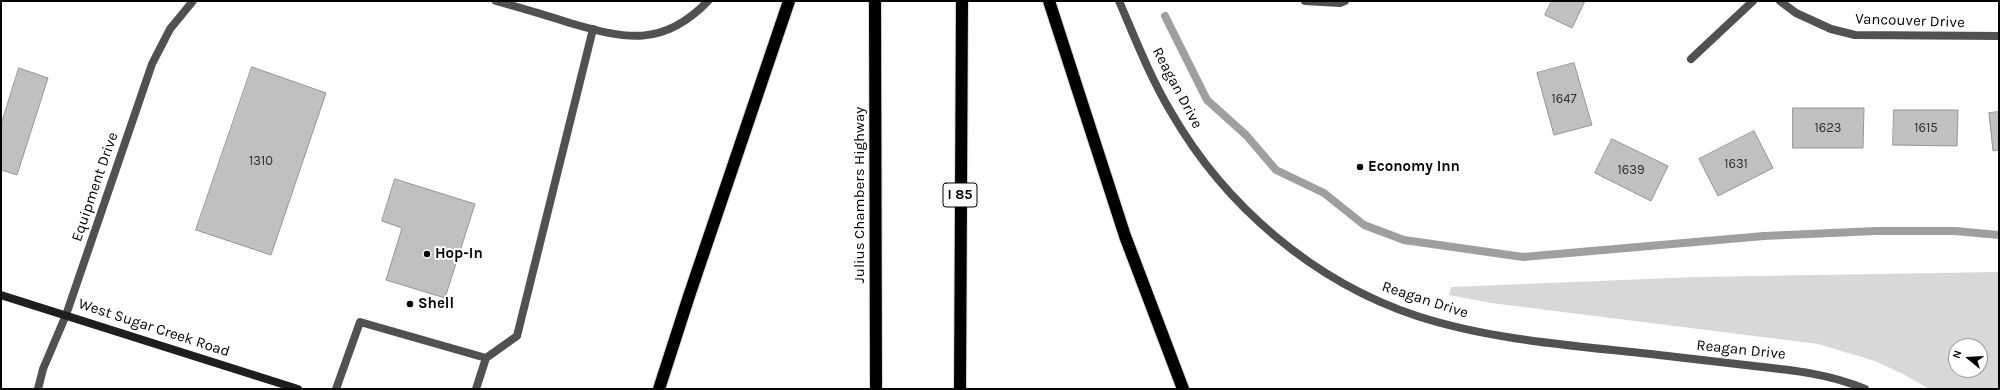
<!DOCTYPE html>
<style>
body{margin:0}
#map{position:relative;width:2000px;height:390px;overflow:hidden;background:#fff;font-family:Karla,sans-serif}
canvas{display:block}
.frame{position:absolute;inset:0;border:2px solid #000;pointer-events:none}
.north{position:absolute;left:1948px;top:338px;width:40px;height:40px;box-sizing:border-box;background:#fff;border:1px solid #999;border-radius:50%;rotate:288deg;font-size:11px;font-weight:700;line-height:16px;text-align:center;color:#000}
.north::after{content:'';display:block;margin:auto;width:14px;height:18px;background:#000;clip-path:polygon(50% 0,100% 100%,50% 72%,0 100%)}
</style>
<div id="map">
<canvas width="2000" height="390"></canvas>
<div class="frame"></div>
<div class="north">N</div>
</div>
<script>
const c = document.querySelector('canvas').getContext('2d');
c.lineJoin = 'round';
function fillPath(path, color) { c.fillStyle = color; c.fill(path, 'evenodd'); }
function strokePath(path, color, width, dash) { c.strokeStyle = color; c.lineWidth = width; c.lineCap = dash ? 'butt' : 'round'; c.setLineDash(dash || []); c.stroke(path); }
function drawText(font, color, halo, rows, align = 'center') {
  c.font = font + ' Karla,sans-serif'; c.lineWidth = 4; c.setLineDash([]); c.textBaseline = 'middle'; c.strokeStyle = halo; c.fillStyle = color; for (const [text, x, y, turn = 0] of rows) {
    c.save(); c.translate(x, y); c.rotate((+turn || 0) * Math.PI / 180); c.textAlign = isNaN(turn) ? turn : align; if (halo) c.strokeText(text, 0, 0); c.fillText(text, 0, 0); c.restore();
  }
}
fillPath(new Path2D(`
 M1999,272V389H1929L1903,374L1875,361L1818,344L1491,303L1449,295L1451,287L1696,277ZM1956,346H1980V370H1956Z`), '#d8d8d8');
strokePath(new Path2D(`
 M1165,16L1207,100L1246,135L1276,170L1324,193L1364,225L1404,240L1523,257L1764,236L1876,231H1955L1999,235`), '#9f9f9f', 8);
const building = new Path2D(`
 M1552,1H1585L1572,28L1545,15Z
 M1574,63L1592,125L1554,135L1537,73Z
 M252,67L326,93L271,255L196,230Z
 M19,68L48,78L17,175L1,170V125Z
 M1793,108H1864L1863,148H1793Z
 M1894,110H1958L1957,146L1893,145Z
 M1999,112V150L1993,151L1989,113Z
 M1754,131L1773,168L1718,196L1699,159Z
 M1612,139L1668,166L1651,201L1595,173Z
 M395,179L475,204L445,298L386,280L402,228L382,221Z`);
fillPath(building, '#c0c0c0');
strokePath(building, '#959595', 1);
const motorway = new Path2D(`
 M875,1L876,389
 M1049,1L1125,236L1183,389
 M659,389L689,296L789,1
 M960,389L962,1`);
strokePath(motorway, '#dbdbdb', 14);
strokePath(new Path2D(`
 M1305,1L1340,3L1345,1
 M1691,59L1753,1
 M486,358L517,336L593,29
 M336,389L360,322L486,358L476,389`), '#515151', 8);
strokePath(new Path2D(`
 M496,1C521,8 545,15 570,23C625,39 663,48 708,1
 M1780,1L1796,13L1831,29L1855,35L1999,36
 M38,389L43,369L66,315L152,64L170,29L193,1`), '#515151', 8);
strokePath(new Path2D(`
 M1119,1C1135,38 1150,77 1171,112C1225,206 1314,282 1417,316C1494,341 1580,346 1659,355C1691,359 1722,362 1754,366C1792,370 1830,374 1865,389`), '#515151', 8);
strokePath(new Path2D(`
 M1,295L298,389`), '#1e1e1e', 8);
strokePath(motorway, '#000', 12);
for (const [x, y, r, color] of [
 [1360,167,4,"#000"],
 [427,254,4,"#000"],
 [410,304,4,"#000"]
]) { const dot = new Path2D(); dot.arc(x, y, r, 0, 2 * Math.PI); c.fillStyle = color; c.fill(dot); strokePath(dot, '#fff', 1.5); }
drawText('13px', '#303030', null, [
 ["1647",1564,99],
 ["1623",1828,128],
 ["1615",1926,128],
 ["1310",261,161],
 ["1631",1736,164],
 ["1639",1631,170]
]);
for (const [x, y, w] of [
 [960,195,34]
]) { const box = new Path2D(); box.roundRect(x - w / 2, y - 12, w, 24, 3); c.fillStyle = '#fff'; c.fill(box); strokePath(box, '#000', 1); }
drawText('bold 14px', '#000', null, [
 ["I 85",960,195]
]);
drawText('15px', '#000', '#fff', [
 ["Vancouver Drive",1910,21,2],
 ["Reagan Drive",1177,88,62],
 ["Equipment Drive",95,187,-71],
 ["Julius Chambers Highway",860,195,-90],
 ["Reagan Drive",1425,300,18],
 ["West Sugar Creek Road",154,328,18],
 ["Reagan Drive",1741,350,6]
]);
drawText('bold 15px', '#000', '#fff', [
 ["Economy Inn",1368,167],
 ["Hop-In",435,254],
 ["Shell",418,304]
], 'left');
</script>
